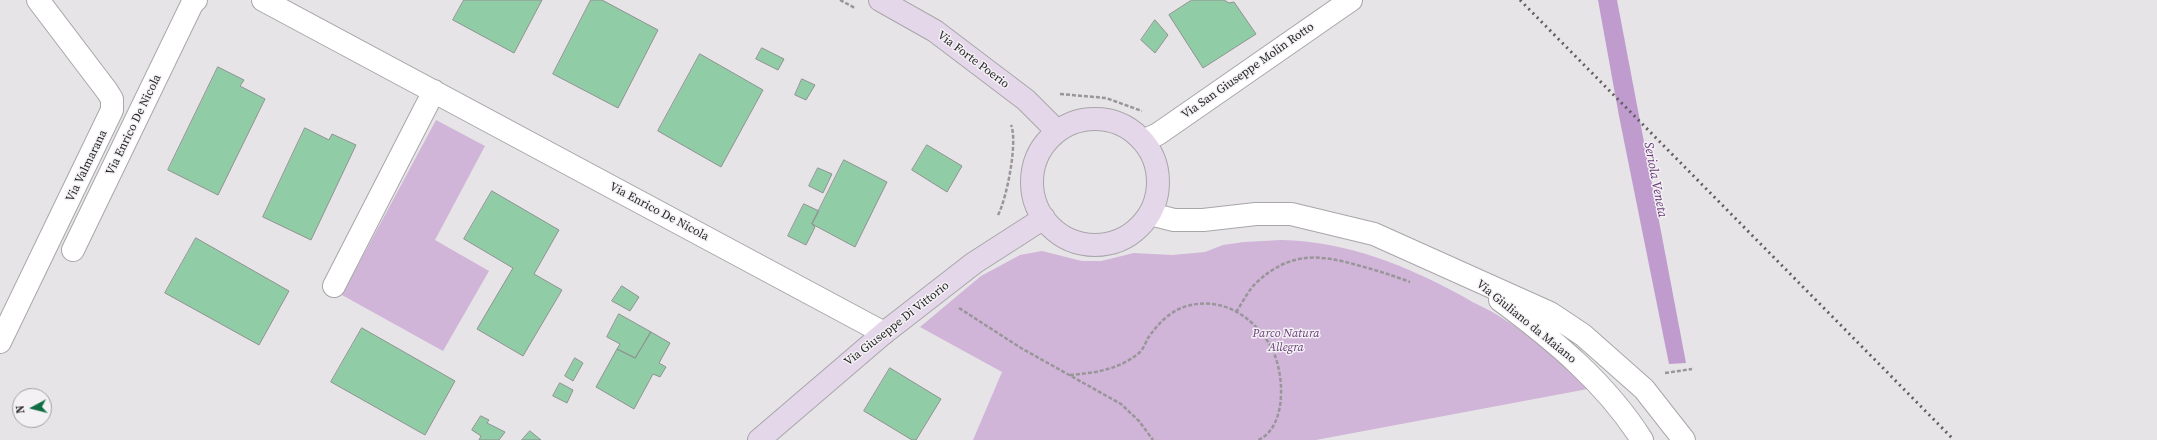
<!DOCTYPE html>
<style>
body{margin:0}
#map{position:relative;width:2157px;height:440px;overflow:hidden;background:#e6e4e7;font-family:"Source Serif 4",serif}
canvas{display:block}
.north{position:absolute;left:12px;top:388px;width:40px;height:40px;box-sizing:border-box;background:#f3f1f4;border:1px solid #a2a0a3;border-radius:50%;rotate:263deg;font-size:11px;font-weight:700;line-height:16px;text-align:center;color:#282729}
.north::after{content:'';display:block;margin:auto;width:14px;height:18px;background:#106e42;clip-path:polygon(50% 0,100% 100%,50% 72%,0 100%)}
</style>
<div id="map">
<canvas width="2157" height="440"></canvas>
<div class="north">N</div>
</div>
<script>
const c = document.querySelector('canvas').getContext('2d');
c.lineJoin = 'round';
function fillPath(path, color) { c.fillStyle = color; c.fill(path, 'evenodd'); }
function strokePath(path, color, width, dash) { c.strokeStyle = color; c.lineWidth = width; c.lineCap = dash ? 'butt' : 'round'; c.setLineDash(dash || []); c.stroke(path); }
function drawText(font, color, halo, rows, align = 'center') {
  c.font = font + ' "Source Serif 4",serif'; c.lineWidth = 3; c.setLineDash([]); c.textBaseline = 'middle'; c.strokeStyle = halo; c.fillStyle = color; for (const [text, x, y, turn = 0] of rows) {
    c.save(); c.translate(x, y); c.rotate((+turn || 0) * Math.PI / 180); c.textAlign = isNaN(turn) ? turn : align; if (halo) c.strokeText(text, 0, 0); c.fillText(text, 0, 0); c.restore();
  }
}
fillPath(new Path2D(`
 M436,120L485,146L435,240L489,271L443,351L342,295Z
 M1281,240C1346,241 1408,266 1464,297C1475,304 1488,309 1499,316C1532,337 1563,362 1593,388L1316,440H973L1002,372L920,327L981,276L1020,255L1042,251L1082,261H1101L1134,253L1172,255L1205,252L1223,245L1244,242Z`), '#d0b5d9');
fillPath(new Path2D(`
 M1598,0H1617L1686,363L1669,364L1619,116Z`), '#c09bce');
const building = new Path2D(`
 M464,0H542L514,53L453,20Z
 M591,0H602L658,30L618,108L553,74Z
 M1192,0H1224L1229,3L1234,2L1256,34L1203,68L1169,15Z
 M1155,20L1168,35L1155,53L1141,40Z
 M762,48L784,59L778,70L756,59Z
 M700,54L763,90L721,167L658,131Z
 M218,67L244,80L240,86L265,99L218,195L168,170Z
 M802,79L815,85L806,100L795,95Z
 M305,128L329,140L332,134L356,145L311,240L263,217Z
 M927,145L962,166L947,192L912,170Z
 M844,160L887,182L855,247L812,224Z
 M818,168L832,174L823,193L809,186Z
 M492,191L559,230L534,274L562,290L523,356L477,329L513,268L464,239Z
 M804,204L819,211L812,224L815,227L806,245L788,236Z
 M196,238L289,291L259,345L165,293Z
 M622,286L639,297L630,311L612,301Z
 M619,314L651,332L635,358L617,349L620,344L607,337Z
 M362,328L455,381L425,435L331,382Z
 M651,332L670,343L659,363L666,367L660,377L653,374L634,409L596,387L617,349L635,358Z
 M575,358L583,363L573,381L565,376Z
 M890,368L941,399L916,440H912L864,411Z
 M560,383L573,390L567,403L553,396Z
 M481,416L489,420L487,423L505,432L499,440H479L481,436L472,430Z
 M530,431L541,440H522Z`);
fillPath(building, '#90cca6');
strokePath(building, '#8f9290', 1);
const street = new Path2D(`
 M263,0L884,333
 M1143,141L1158,134L1351,0
 M1150,214L1174,220H1203L1256,214H1291L1374,234L1550,313L1583,335L1644,389L1684,440
 M73,250L192,4L196,0
 M334,286L434,91
 M1500,300C1554,340 1606,383 1642,440
 M0,342L112,110V99L107,91L38,0`);
const secondary = new Path2D(`
 M880,0L935,31L1026,100L1057,131
 M1032 182a63 63 0 1 1 126 0a63 63 0 1 1-126 0Z
 M759,440L884,333L974,263L1044,218`);
strokePath(street, '#a8a6a9', 24);
strokePath(secondary, '#a8a6a9', 24);
strokePath(new Path2D(`
 M840,0L855,8
 M1060,94L1106,98L1142,111
 M998,215C1007,198 1018,141 1011,125
 M959,308L1021,348L1121,404L1139,421L1153,440
 M1236,312C1243,302 1249,289 1257,282C1290,252 1318,254 1357,265C1375,270 1392,275 1410,282
 M1665,373L1692,369
 M1070,375C1095,373 1122,369 1141,351C1144,347 1146,342 1148,338C1164,315 1182,301 1212,304C1235,306 1256,323 1268,342C1285,366 1289,427 1258,440`), '#989699', 2.5, [4, 2]);
strokePath(street, '#fff', 22);
strokePath(secondary, '#e5d7ea', 22);
strokePath(new Path2D(`
 M1520,0L1954,440`), '#605e61', 3, [2, 4]);
drawText('12px', '#282729', '#f3f1f4', [
 ["Via Forte Poerio",973,60,37],
 ["Via San Giuseppe Molin Rotto",1248,71,-35],
 ["Via Enrico De Nicola",134,125,-64],
 ["Via Valmarana",87,166,-64],
 ["Via Enrico De Nicola",659,212,28],
 ["Via Giuliano da Maiano",1526,322,39],
 ["Via Giuseppe Di Vittorio",897,324,-38]
]);
drawText('italic 12px', '#6c3e7c', '#f3f1f4', [
 ["Parco Natura",1286,334],
 ["Allegra",1286,348]
]);
drawText('italic 13px', '#683a78', '#f3f1f4', [
 ["Seriola Veneta",1655,180,79]
]);
</script>
